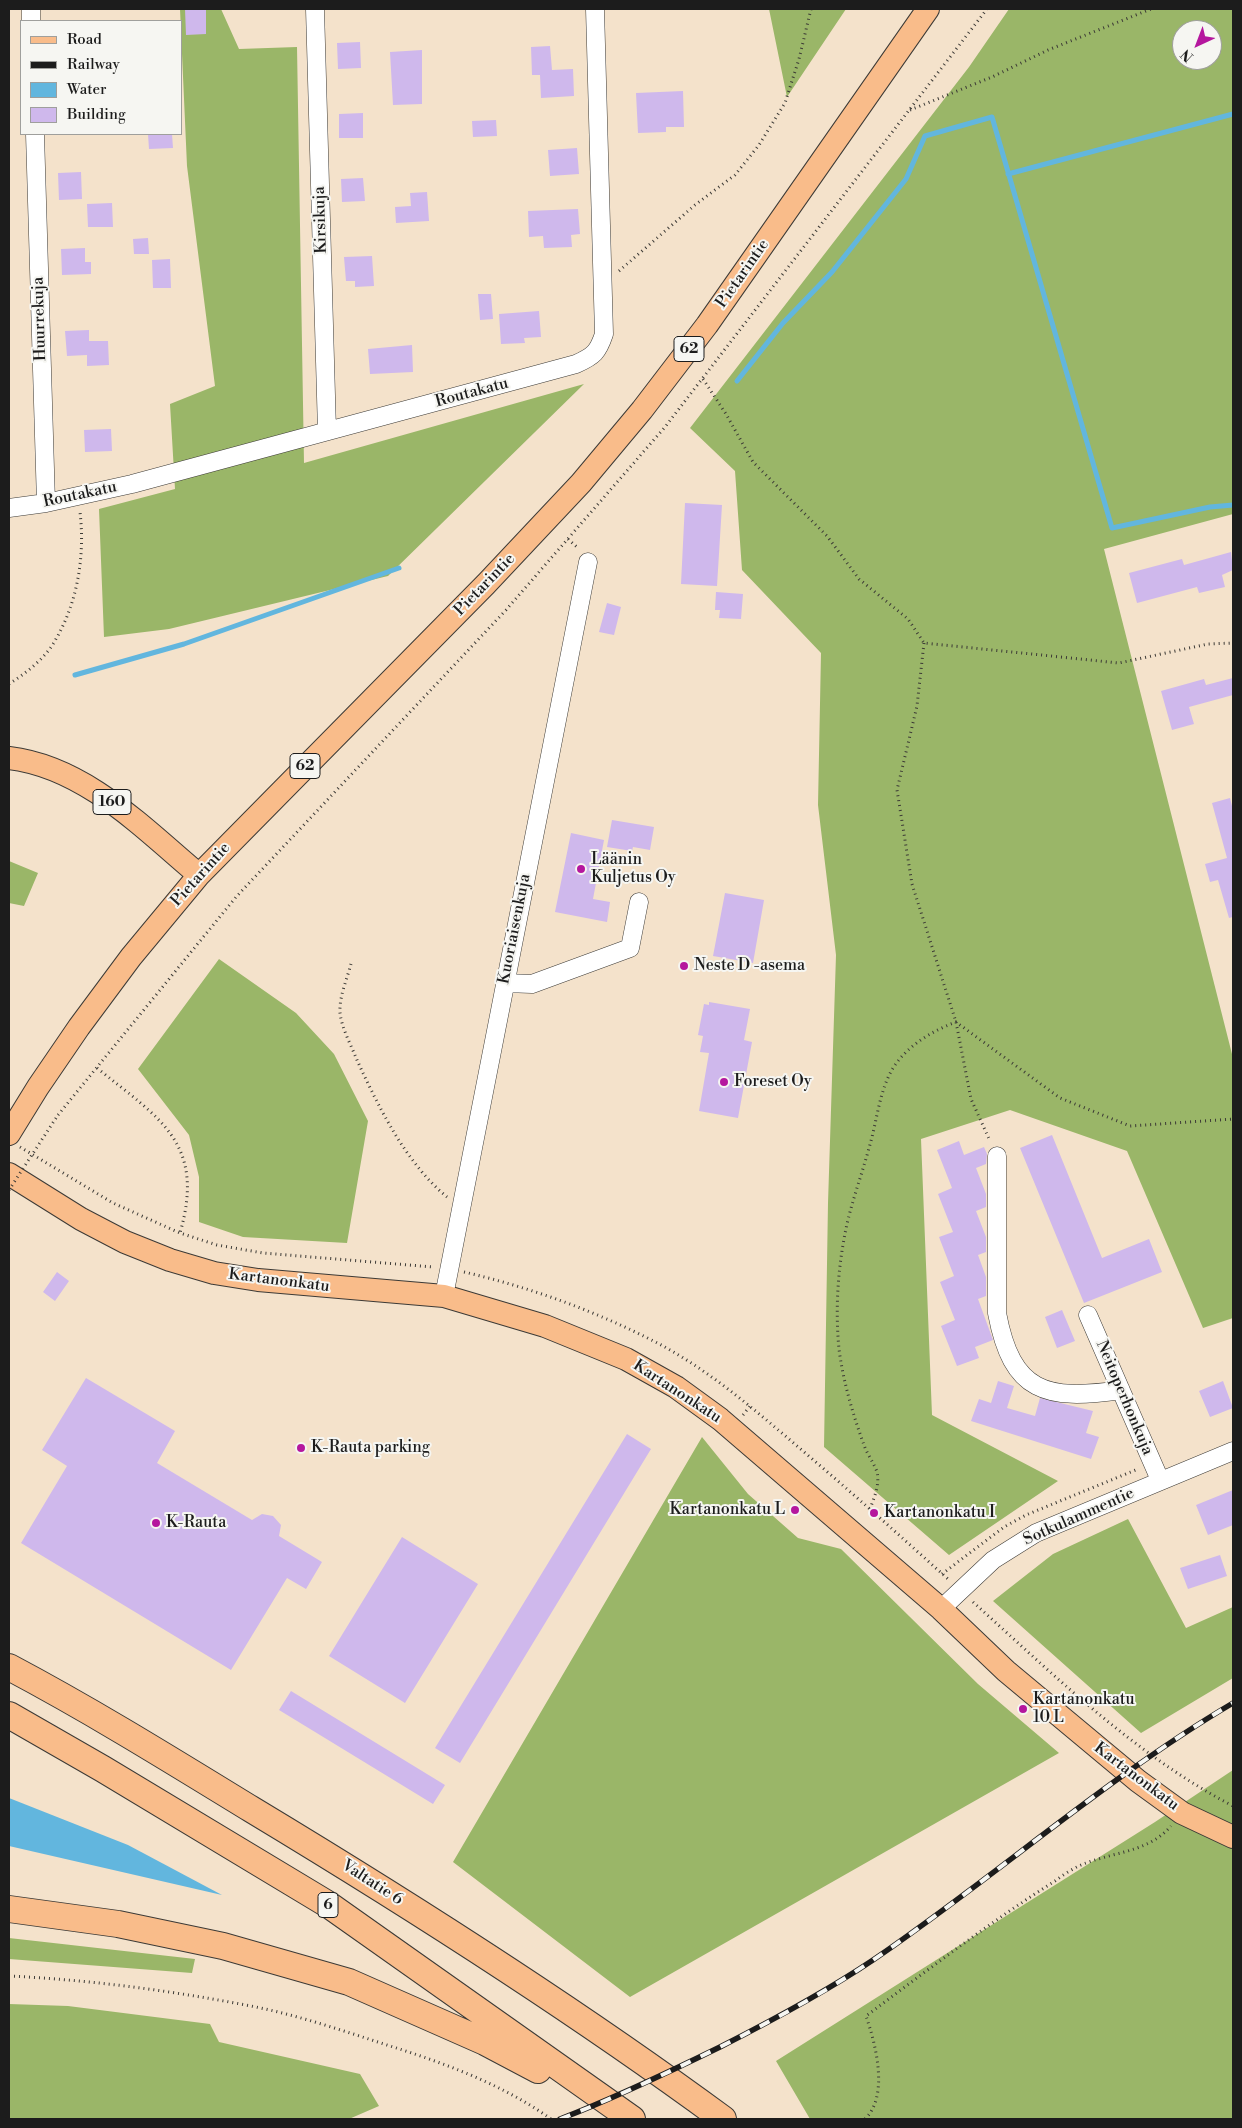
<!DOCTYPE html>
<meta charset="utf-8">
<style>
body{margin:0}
#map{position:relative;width:1242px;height:2128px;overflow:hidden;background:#f4e2cb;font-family:"Libre Bodoni",serif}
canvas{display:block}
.frame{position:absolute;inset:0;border:10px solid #1c1c1c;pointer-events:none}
.legend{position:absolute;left:20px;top:20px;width:162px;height:115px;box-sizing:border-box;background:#f6f6f2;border:1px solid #9f9f9c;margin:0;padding:6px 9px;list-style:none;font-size:15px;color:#1c1c1c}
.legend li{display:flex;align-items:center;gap:10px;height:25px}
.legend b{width:25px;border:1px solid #9f9f9c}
.north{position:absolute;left:1172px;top:20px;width:50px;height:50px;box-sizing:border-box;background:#f6f6f2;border:1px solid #9f9f9c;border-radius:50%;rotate:223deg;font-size:14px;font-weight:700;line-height:20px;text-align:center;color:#1c1c1c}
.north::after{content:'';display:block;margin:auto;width:18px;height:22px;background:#b5179e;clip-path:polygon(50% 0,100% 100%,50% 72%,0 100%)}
</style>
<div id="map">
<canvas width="1242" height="2128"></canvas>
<div class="frame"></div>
<ul class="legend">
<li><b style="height:6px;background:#f9bc8a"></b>Road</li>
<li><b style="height:6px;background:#1c1c1c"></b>Railway</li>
<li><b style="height:14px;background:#62b6de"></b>Water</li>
<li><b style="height:14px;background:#cfb8ec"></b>Building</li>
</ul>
<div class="north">N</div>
</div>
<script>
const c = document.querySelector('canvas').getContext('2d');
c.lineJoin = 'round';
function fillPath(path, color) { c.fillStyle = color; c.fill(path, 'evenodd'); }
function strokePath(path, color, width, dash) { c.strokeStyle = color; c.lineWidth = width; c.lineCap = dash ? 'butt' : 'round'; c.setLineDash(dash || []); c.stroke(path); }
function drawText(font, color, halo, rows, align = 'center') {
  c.font = font + ' "Libre Bodoni",serif'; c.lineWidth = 4; c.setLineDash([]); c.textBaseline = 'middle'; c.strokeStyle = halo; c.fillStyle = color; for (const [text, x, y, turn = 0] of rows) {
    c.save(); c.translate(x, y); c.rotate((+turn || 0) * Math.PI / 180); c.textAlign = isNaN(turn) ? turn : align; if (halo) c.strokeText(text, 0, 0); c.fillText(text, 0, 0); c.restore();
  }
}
fillPath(new Path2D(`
 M180,9H221L239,49L297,47L304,463L584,384L388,576L169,629L104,637L99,509L175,489L170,404L215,386L187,166Z
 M769,9H846L787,97Z
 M1009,9H1233V514L1104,549L1233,1058V1318L1203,1328L1127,1151L1010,1110L921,1139L932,1415L1058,1481L949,1555L824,1447L828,1203L836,955L818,805L821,653L742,570L735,471L690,428L969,67ZM1182,30H1212V60H1182Z
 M9,861L38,873L24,906L9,903Z
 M219,959L296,1013L334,1054L368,1121L347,1243L243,1237L199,1222V1177L189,1135L138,1069Z
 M702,1437L748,1494L798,1538L841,1549L978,1684L1059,1753L630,1997L453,1862Z
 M1128,1519L1186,1628L1233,1607V1678L1141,1733L993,1601L1053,1554Z
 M1233,1770V2119H810L776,2061L1155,1822Z
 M9,1938L195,1959L192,1973L9,1959Z
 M9,2004L68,2006L210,2024L219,2042L360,2074L379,2106L349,2119H9Z`), '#9ab668');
fillPath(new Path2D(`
 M9,1798L128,1845L222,1895L9,1846Z`), '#62b6de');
strokePath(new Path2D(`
 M1008,174L1233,114
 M737,381L783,323L832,272L906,179L925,136L992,117L1112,528L1210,507L1233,505
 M75,675L184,644L399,568`), '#62b6de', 5);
fillPath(new Path2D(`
 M185,9H206V34L186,35Z
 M360,42L361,68L338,69L337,43Z
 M550,46L552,70L573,69L574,96L541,98L540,75H532L531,47Z
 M422,50V104L393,105L390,52Z
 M683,91L684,127H666V132L638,133L636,93Z
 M363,113V138H339V114Z
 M496,120L497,136L473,137L472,121Z
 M148,134H172L173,148L149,149Z
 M577,148L579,174L550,176L548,150Z
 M81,172L82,199L59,200L58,173Z
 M363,178L365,201L342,202L341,179Z
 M427,192L429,221L396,223L395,207L411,206L410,193Z
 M112,203L113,227H88L87,204Z
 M578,209L580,234L571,235L572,247L544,248L543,236L529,237L528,211Z
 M148,238L149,254H134L133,239Z
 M85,248V262H91V274L62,275L61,249Z
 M372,256L374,286L355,287V281H346L344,257Z
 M170,259L171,288H153L152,260Z
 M478,294H491L493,319L480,320Z
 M539,311L541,337L524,338L525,343L501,344L499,314Z
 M89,330V341H108L109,365L87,366V355L67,356L65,331Z
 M412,345L413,372L370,374L368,349Z
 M111,429L112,451L85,452L84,430Z
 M685,503L722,505L717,586L681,584Z
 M1231,552L1233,570L1222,575L1225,587L1199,593L1197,587L1137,603L1129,573L1182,559L1184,565Z
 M716,592L743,594L741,619L719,618L720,610H715Z
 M607,603L621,607L614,635L599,632Z
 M1233,678V695L1189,707L1194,724L1172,730L1161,691L1204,679L1206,685Z
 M1230,798L1233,810V917L1229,918L1218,880L1210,882L1205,864L1227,858L1212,803Z
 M612,820L654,827L650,850L633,847L632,851L607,847Z
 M571,833L604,840L593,899L610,902L607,922L555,912Z
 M725,893L764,900L753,963L713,956Z
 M709,1002L750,1009L744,1040L752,1042L738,1118L699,1111L709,1053L700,1052L703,1036L698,1035L704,1004L709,1005Z
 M1052,1135L1102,1258L1149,1239L1162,1272L1084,1303L1020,1148Z
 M959,1141L964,1155L984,1147L987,1154L986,1164L976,1168L986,1194V1207L976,1211L986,1237V1252L978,1255L986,1277V1296L978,1299L993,1340L975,1347L979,1358L957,1366L941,1326L955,1320L940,1282L954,1276L939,1237L953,1232L938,1194L952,1188L937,1150Z
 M57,1272L69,1281L55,1301L43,1292Z
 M1062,1310L1075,1341L1057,1348L1045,1317Z
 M86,1378L175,1431L157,1463L252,1520L262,1514L273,1516L281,1525L279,1536L322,1562L306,1589L287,1578L231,1670L21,1543L67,1466L42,1450Z
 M998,1381L1014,1386L1007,1408L1035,1416L1040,1398L1093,1411L1086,1433L1099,1437L1091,1459L971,1421L979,1399L991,1403Z
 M1223,1381L1233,1408L1210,1417L1199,1391Z
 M627,1434L651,1449L460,1763L435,1748Z
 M1233,1490V1525L1208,1535L1196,1505Z
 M402,1537L478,1584L405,1703L329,1656Z
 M1220,1555L1227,1576L1188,1589L1180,1568Z
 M291,1691L445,1785L433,1804L279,1710Z`), '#cfb8ec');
const minor = new Path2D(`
 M31,9V21
 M315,9L327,431
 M35,134L46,503
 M9,508L46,503L132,484L576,364C594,356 598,352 604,334L595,9
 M505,983L532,984L630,948L639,902
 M997,1156V1313C1012,1393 1046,1401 1121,1390
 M444,1296L588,562
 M1088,1315L1160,1480
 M941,1609L993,1560L1036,1533L1233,1451`);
const major = new Path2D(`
 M9,758C85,767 143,828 199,875
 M9,1134L38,1087L79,1027L131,957L199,875L486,584L581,483L642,410L707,325L928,9
 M9,1174L81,1219L125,1242L170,1260L214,1273L258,1280L444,1296L545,1326L626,1359L676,1387L720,1419L941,1609L1006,1671L1138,1781L1182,1813L1233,1837`);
const highway = new Path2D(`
 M9,1667C92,1711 171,1760 251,1809C412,1906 572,2008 723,2119
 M9,1715L103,1769L329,1905L632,2119
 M9,1909L118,1924L223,1946L349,1982L485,2042L538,2070`);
strokePath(minor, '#3c3a36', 19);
strokePath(major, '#3c3a36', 24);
strokePath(highway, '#3c3a36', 28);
strokePath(new Path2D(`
 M910,110L992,77L1048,50L1151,9
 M619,271L695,205L735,175L759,145L785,103L799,59L811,9
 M703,379L726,414L753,462L827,536L859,579L908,619L924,643L1119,663L1208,644L1233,643
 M568,539L578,548
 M924,643L917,706L897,790L912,884L956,1022L971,1099L990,1141
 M9,684C26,673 46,658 56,639C78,601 85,555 80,512
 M351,964C347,979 339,997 340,1013C342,1029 351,1045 357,1060C379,1108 406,1163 447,1197
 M97,1068C160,1119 206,1143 180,1233
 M58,1115L236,897L506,610L665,427L987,9
 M20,1147L113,1203L180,1233L217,1245L263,1253L433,1267
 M464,1272C533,1288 601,1313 663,1346C712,1373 755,1410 797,1446C848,1489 898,1534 948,1579
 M743,1415L750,1406
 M870,1509C874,1498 880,1485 877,1472C874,1463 867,1454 864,1445C853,1415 843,1381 839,1349C835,1308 838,1265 847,1224C853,1198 862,1174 869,1148C877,1122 879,1091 893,1068C908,1045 932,1031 956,1022L1060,1098L1130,1126L1233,1119
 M942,1574L1004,1527L1026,1515L1138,1469
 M973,1602C1054,1675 1135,1755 1233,1806
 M9,1976C92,1980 174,1991 256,2007C300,2016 344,2031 387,2045C444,2063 502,2084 551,2119
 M865,2119C889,2096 876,2045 866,2016C928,1970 990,1922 1055,1881C1063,1875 1072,1869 1081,1865C1111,1852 1148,1853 1171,1826`), '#3c3a36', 3, [1, 4]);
strokePath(minor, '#fff', 18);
strokePath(major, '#f9bc8a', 22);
strokePath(highway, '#f9bc8a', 26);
const rail = new Path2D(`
 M560,2119C615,2098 667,2073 720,2047C773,2020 824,1993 873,1960C995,1877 1106,1778 1233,1703`);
strokePath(rail, '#1c1c1c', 5.5);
strokePath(rail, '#f6f6f2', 4, [11]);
strokePath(new Path2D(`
 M9,1190L58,1115`), '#3c3a36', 3, [1, 4]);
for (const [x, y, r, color] of [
 [581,869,5,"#b5179e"],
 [684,966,5,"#b5179e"],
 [724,1082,5,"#b5179e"],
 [301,1448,5,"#b5179e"],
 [795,1510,5,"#b5179e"],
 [874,1513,5,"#b5179e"],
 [156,1523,5,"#b5179e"],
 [1023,1709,5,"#b5179e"]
]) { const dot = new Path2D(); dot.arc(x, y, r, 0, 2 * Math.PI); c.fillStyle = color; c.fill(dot); strokePath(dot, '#f6f6f2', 2); }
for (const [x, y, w] of [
 [689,349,30],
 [305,766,30],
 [112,802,38],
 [328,1905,20]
]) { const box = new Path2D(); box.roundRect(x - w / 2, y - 12.5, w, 25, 4); c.fillStyle = '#f6f6f2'; c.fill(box); strokePath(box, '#1c1c1c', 1); }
drawText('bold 15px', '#1c1c1c', null, [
 ["62",689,349],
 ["62",305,766],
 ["160",112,802],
 ["6",328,1905]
]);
drawText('16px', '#1c1c1c', '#f6f6f2', [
 ["Kirsikuja",321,220,-92],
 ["Pietarintie",743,274,-55],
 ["Huurrekuja",40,319,-92],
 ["Routakatu",472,393,-15],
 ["Routakatu",80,495,-12],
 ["Pietarintie",485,585,-46],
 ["Pietarintie",201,875,-48],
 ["Kuoriaisenkuja",515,929,-79],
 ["Kartanonkatu",279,1281,7],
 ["Kartanonkatu",677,1392,33],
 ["Neitoperhonkuja",1124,1398,67],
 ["Sotkulammentie",1079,1517,-24],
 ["Kartanonkatu",1136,1777,37],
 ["Valtatie 6",372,1883,33]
]);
drawText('16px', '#1c1c1c', '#f6f6f2', [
 ["Läänin",591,860],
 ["Kuljetus Oy",591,878],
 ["Neste D -asema",694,966],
 ["Foreset Oy",734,1082],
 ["K-Rauta parking",311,1448],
 ["Kartanonkatu L",785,1510,"right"],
 ["Kartanonkatu I",884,1513],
 ["K-Rauta",166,1523],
 ["Kartanonkatu",1033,1700],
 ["10 L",1033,1718]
], 'left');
</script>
